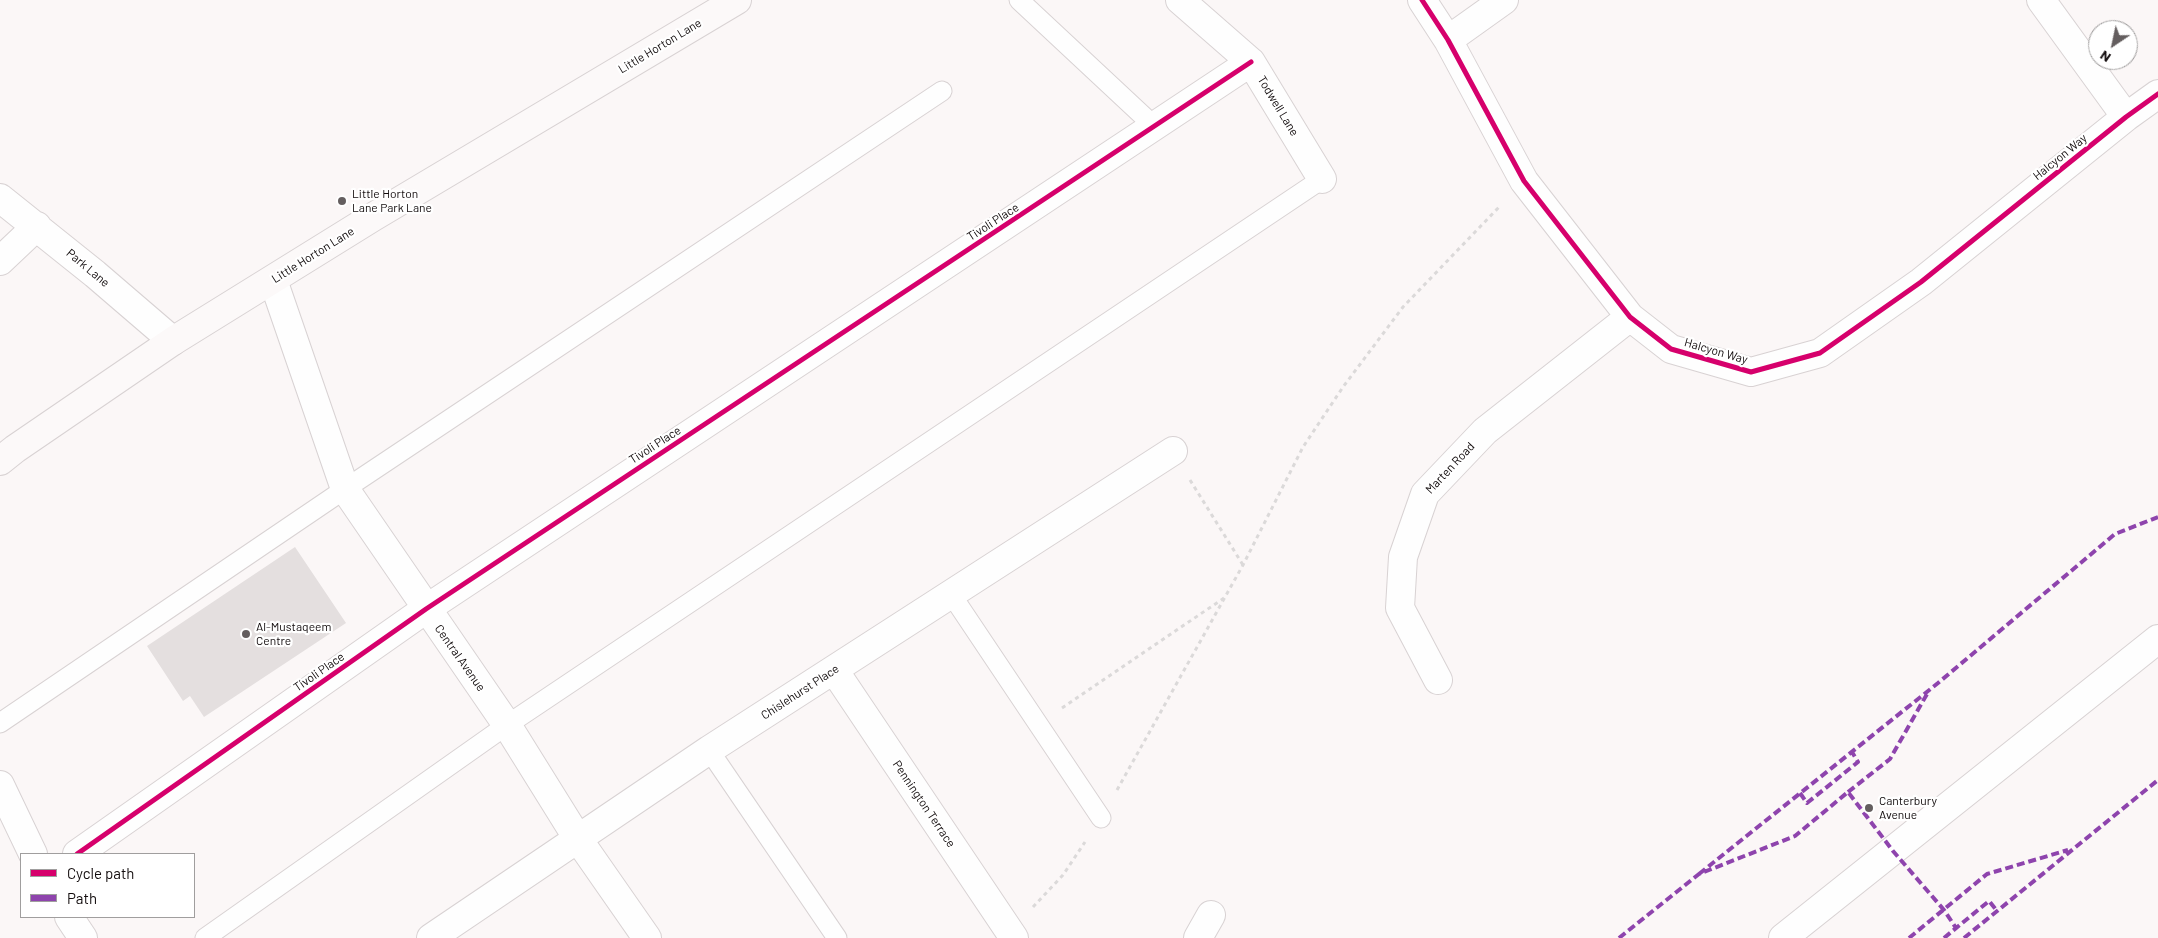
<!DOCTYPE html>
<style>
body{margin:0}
#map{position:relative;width:2158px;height:938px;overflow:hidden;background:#fbf7f7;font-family:Barlow,sans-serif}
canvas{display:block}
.legend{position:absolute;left:20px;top:853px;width:175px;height:65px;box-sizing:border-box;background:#fff;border:1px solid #a09e9e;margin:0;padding:6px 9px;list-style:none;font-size:15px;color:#120c0d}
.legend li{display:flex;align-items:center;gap:10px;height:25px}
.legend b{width:25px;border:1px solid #a09e9e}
.north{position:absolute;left:2088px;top:20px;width:50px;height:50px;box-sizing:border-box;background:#fff;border:1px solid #a09e9e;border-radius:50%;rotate:214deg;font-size:14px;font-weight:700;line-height:20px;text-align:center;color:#120c0d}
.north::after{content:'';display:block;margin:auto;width:18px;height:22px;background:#645e5f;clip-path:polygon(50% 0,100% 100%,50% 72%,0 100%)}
</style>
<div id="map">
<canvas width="2158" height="938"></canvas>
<ul class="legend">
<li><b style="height:6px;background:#d6006c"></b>Cycle path</li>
<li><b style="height:6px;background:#8e44ad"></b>Path</li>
</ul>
<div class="north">N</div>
</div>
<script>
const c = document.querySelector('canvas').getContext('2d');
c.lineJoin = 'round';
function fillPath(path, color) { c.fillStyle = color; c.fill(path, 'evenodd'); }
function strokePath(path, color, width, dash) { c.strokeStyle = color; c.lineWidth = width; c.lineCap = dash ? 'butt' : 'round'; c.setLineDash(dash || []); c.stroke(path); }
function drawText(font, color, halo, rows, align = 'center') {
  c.font = font + ' Barlow,sans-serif'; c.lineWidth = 4.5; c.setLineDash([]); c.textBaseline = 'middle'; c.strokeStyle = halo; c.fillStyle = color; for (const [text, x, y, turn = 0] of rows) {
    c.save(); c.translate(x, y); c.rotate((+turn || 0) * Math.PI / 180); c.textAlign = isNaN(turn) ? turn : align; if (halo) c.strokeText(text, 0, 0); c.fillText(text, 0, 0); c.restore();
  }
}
fillPath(new Path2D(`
 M295,547L346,623L204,717L190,696L183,701L147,646Z`), '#e4dfdf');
const lane = new Path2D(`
 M1019,0L1155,127
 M951,594L1101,818
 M0,723L345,489L942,91
 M709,750L837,938
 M205,938L507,725L1322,179`);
const street = new Path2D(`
 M1180,0L1251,62L1322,179
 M1422,0L1448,40L1524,181L1630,317L1671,349L1751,372L1820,353L1921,282L2126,117L2158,94
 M2041,0L2126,117
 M1448,40L1504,0
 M0,198L95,274L173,341
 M0,261L37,226
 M273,280L345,489L507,725L578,839L647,938
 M834,670L1014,938
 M1438,680L1400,608L1403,557L1425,494L1485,431L1630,317
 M0,785L33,854
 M77,854L426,609L1251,62
 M69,917L83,938
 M431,938L709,750L1173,451
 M1198,938L1211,915
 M1783,938L2158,639`);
const secondary = new Path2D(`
 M0,461L15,449L173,341L373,217L737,0`);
strokePath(lane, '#d8d2d3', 21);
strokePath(street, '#d8d2d3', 30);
strokePath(secondary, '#d8d2d3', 30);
strokePath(new Path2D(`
 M1190,480L1243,565
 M1062,708L1224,598
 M1117,790L1243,565L1303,447L1343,387L1403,307L1501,205
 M1033,907L1063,875L1085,842`), '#dbd9d9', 3, [4, 4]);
strokePath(lane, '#fefefe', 19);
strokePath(street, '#fefefe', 28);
strokePath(secondary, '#fcf9f9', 28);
strokePath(new Path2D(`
 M1848,792L1890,759L1927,694
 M1800,793L1807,803L1858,762L1852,752
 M1699,874L1938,683L2115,534L2158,517
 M1619,938L1699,874L1795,836L1848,792L1893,851L1944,910L1956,928
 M1909,938L1987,874L2068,850
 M1944,938L1989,901L1997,911
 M1964,938L2158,780`), '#8e44ad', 4, [8, 4]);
strokePath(new Path2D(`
 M1422,0L1448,40L1524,181L1630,317L1671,349L1751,372L1820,353L1921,282L2126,117L2158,94
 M77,854L426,609L1251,62`), '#d6006c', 5);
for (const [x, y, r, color] of [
 [342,201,5,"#645e5f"],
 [246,634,5,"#645e5f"],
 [1869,808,5,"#645e5f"]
]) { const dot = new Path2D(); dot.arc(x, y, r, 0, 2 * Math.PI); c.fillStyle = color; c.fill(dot); strokePath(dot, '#fff', 2); }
drawText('12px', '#120c0d', '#fff', [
 ["Little Horton Lane",660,46,-31],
 ["Todwell Lane",1278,106,59],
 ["Halcyon Way",2060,157,-39],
 ["Tivoli Place",993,222,-33],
 ["Little Horton Lane",313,255,-32],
 ["Park Lane",88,268,40],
 ["Halcyon Way",1716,351,16],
 ["Tivoli Place",655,445,-33],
 ["Marten Road",1450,468,-47],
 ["Central Avenue",460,658,55],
 ["Tivoli Place",319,672,-35],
 ["Chislehurst Place",800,692,-33],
 ["Pennington Terrace",924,804,56]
]);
drawText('12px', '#120c0d', '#fff', [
 ["Little Horton",352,194],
 ["Lane Park Lane",352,208],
 ["Al-Mustaqeem",256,627],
 ["Centre",256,641],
 ["Canterbury",1879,801],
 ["Avenue",1879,815]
], 'left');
</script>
